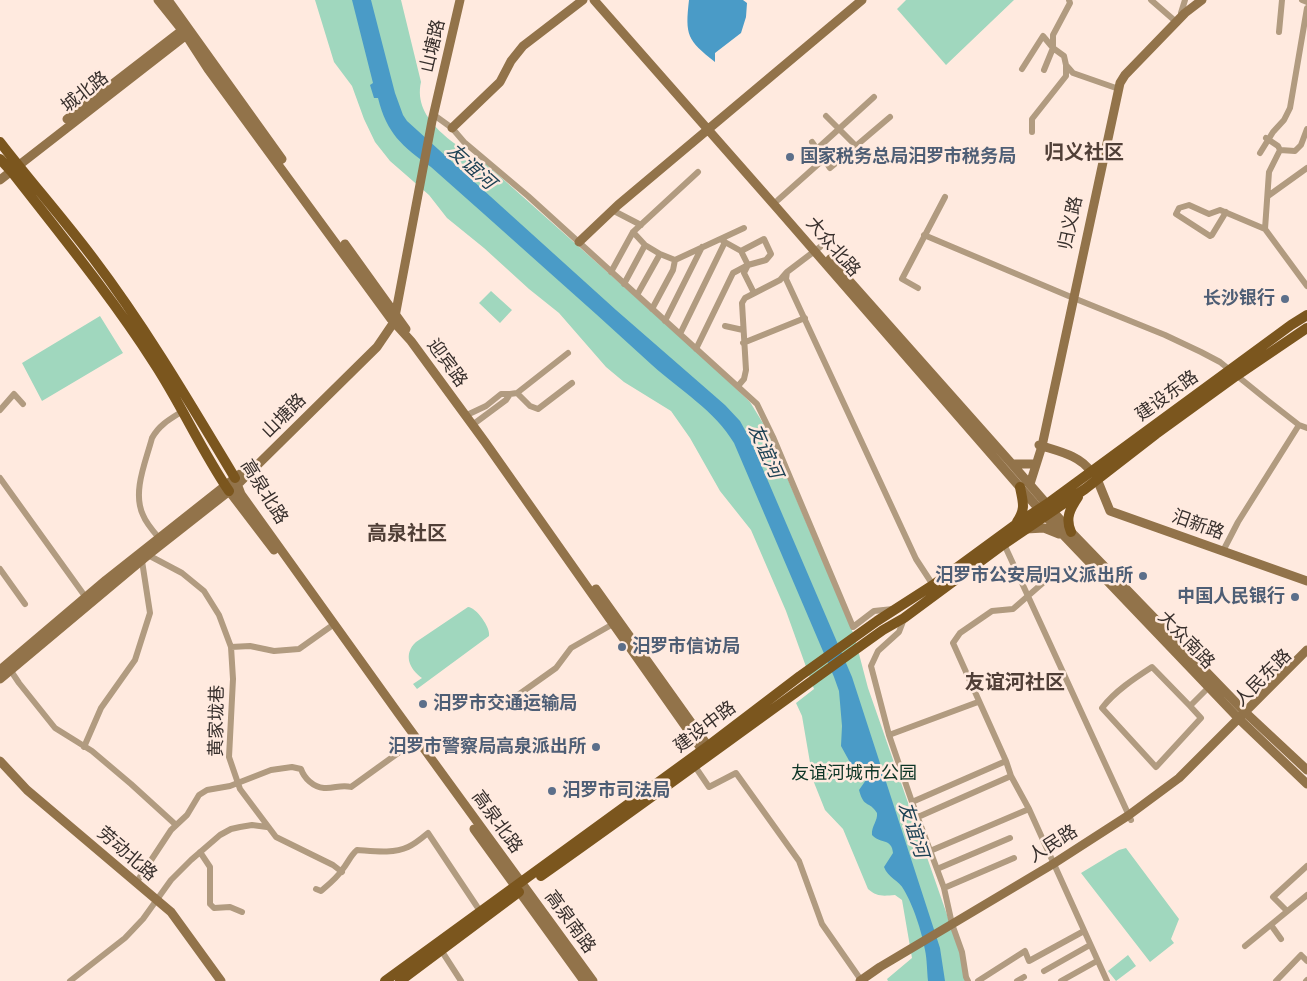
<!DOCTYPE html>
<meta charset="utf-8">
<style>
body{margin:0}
canvas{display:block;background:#ffeadf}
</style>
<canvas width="1307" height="981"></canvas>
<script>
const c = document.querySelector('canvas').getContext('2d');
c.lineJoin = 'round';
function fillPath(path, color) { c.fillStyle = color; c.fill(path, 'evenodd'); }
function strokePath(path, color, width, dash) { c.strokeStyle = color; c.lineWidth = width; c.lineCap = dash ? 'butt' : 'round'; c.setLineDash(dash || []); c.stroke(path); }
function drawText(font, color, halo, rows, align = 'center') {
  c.font = font + ' Cabin,"Noto Sans SC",sans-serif'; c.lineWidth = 5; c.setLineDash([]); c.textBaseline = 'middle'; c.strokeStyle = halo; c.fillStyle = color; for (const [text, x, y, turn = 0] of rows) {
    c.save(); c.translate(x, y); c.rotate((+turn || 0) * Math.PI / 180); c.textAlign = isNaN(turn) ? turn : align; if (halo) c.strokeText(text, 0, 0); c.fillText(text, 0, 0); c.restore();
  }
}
fillPath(new Path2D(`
 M315,0H401L421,82C412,121 458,146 486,164L704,358L750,402L766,428L854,635L868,688L960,952L965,981H888L887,979L912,958L902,900L895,895C883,896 877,897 868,889L843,829L825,810L813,780L802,716L796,703L814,689L786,611L751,530L720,491L690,438L671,411L624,382L606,367L559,313L529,289L484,248L447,218L429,195L390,161L375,142L364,119L352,86L334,62Z
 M906,0H1014L946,65L897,9Z
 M491,291L512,310L500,323L479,303Z
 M100,316L123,353L42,401L22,363Z
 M468,607C476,607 491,628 489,636L417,689L413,684L422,678C409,669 403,654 416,642Z
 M1126,848L1179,919L1171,939L1174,943L1150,962L1081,873L1119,850Z
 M1128,955L1136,966L1116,981L1108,971Z`), '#a0d7be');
fillPath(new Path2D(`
 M352,0H371L395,93L403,115L407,121L616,310L725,405L740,421L750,439L852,677L940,948L945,981H928C927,971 927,959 925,950C922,932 913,905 904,890C899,880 888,878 884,867L893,853C892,838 880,844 872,835C871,826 878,821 877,813C869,800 864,809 859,790L866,780L864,770L852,766L841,746L842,726L839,691L834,677L734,443C715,411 680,390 652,365C579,298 505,233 431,167C402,146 387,134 378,98H374L370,85L373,83Z
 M689,0H743L747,3L746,17L741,33L715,53V62C687,40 685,35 689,0Z`), '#4a9bc7');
strokePath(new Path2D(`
 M1069,0L1070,3L1053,35V48L1064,56L1066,65L1073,73L1116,88
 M1151,0L1174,20
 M1302,0L1307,2
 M1181,13L1185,0
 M1279,32L1282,0
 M1022,69L1043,36L1053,48L1044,70
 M434,115L452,128L464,142L528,196L757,404L773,437L853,627L874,611L893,609
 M826,116L856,146
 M1032,132V119L1066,76V65
 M812,142L830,168L890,117
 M818,148L874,97
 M1280,150L1295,151L1301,145L1307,129
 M1260,153L1273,132L1284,120L1290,108L1307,8
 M1268,196L1307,168
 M778,200L824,159
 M612,210L641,225
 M1226,212L1212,235L1210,236L1176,214L1179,208L1189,205L1209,214L1220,210L1265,229L1307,286
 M1265,229L1269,172L1280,150L1278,146L1266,138
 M924,235L1071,297L1165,335L1201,352L1220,362L1267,400L1299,425L1307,428
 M723,241L741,251L748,265L744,273L754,293
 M645,245L660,254
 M820,247L787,272L786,279L916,559L933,585
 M611,272L633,232L698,172
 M624,284L645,245L633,232
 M918,288L902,279L945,197
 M637,295L660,254L675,260L744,228
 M652,309L673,270L675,260
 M665,321L702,247
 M725,326L743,330
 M680,334L725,242
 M743,343L805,318
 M696,349L733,273L748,265L766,260L771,254L764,239L741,251
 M738,386L744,379L746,370L742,303L745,298L780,280L786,273
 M517,393L568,353
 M0,410L14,394L23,404
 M469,414L486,406L501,394H510
 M475,423L506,400L510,394L517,393L530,406L538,409L572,383
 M0,478L87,599
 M159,538C153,531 146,523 143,515C132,492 146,461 152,438C159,425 170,419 183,411
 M1004,544L1131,820
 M1223,551L1238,522L1299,425
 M148,555L182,573L204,591L219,615L231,647L233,679L229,757L240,789L276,837L333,865L342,872
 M0,569L25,604
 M1052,575L1013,609L992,611L960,633L953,643L1006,761L1011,776L1029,809L1107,981
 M904,619L899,632L878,651L871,666L889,735L912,802L944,888L952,924L962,952L966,977L968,981
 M231,647L250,646L274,651L299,649L330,627
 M11,671L19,683L55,728L92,751L131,784L176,825
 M511,700L556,668L571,648L613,624
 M1190,706L1201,718L1156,767L1102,708C1115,691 1135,678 1152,667L1190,706L1209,687
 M889,735L978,702
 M84,747L101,708L135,660L150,613L142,561
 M694,765L709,787L736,773L799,861L822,924L861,980
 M912,802L1006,761
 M918,817L1011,776
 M930,851L1029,809
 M200,852L210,867V904L214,908L230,907L242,912
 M937,869L1010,838
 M136,883L171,830L187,815L199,795L207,790L230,786L271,770L292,767L301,769C304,778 313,787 324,788C334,789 341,784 351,787L412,743
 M944,888L1014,858
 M316,889L321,891C328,885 337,878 342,870C348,863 350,856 357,850C373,851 393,854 408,847C415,844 422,838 428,833L480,911
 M1287,911L1273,897L1307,866
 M1271,925L1281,939
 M1245,946L1307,895
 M441,950L461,981
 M1044,971L1090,945
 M70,981L125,938L143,919L171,880L191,860L220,835L231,829L240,827L252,825L267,827
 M978,981L1025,951L1029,961L1084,931
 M1017,981L1024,977
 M1061,981L1097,961
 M1276,981L1301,955L1307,961
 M1306,981L1307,980`), '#b19b80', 6);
strokePath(new Path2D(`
 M158,0L186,35L208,69L391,319L411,341L485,442L702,750
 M168,0L282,159
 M594,0L777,208L1045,516L1239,719L1307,784
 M67,119L185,28
 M452,128L500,82L511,61L523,46L583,0
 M0,180L189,33
 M579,242L618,205L862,0
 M345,244L406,329
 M830,259L1012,464L1071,532L1246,713L1307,770
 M1039,445C1057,451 1080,455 1091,472
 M1012,464H1034
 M1097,479L1110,511L1307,581
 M236,481L241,494L398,713L593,981
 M1030,484L1042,446L1120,83L1125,75L1185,13L1202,0
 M229,491L274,550
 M1026,529L1044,528L1059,534
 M596,589L708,746
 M0,670L106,580L240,474
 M0,679L148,555L237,485L377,347L394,322L432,121L460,0
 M0,761L27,790L171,912L221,981
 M474,829L584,981
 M860,981L880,967L1053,864L1129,815L1179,778L1307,650`), '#92734a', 9);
strokePath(new Path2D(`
 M0,142C30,181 63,218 93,258C146,328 190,403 235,478
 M0,159L11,171C60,234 111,296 154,363C181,404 201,450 229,491
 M1017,522C1026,508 1023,503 1020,487
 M1071,532C1065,518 1070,509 1078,497
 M541,876C656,795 769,711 883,630L904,618L1004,544L1085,489L1156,434L1236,376L1307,328
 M385,981L708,746L800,676L877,621L933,585L1015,525L1047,504L1291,325L1307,315
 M400,981L519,892`), '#7b561e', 10);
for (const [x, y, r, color] of [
 [790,157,5,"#5c6f8a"],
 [1285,299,5,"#5c6f8a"],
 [1143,576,5,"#5c6f8a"],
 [1295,597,5,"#5c6f8a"],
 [622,647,5,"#5c6f8a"],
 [423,704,5,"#5c6f8a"],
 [596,747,5,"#5c6f8a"],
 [552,791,5,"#5c6f8a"]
]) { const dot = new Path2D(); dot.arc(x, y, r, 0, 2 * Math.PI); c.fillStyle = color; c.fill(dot); strokePath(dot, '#ffeadf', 2); }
drawText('18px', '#372f2c', '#ffeadf', [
 ["山塘路",433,46,-77],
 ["城北路",85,92,-38],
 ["归义路",1071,223,-78],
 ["大众北路",833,247,49],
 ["迎宾路",447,363,54],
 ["建设东路",1167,396,-36],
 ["山塘路",284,416,-45],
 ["高泉北路",264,492,58],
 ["汨新路",1198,525,20],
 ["大众南路",1186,640,46],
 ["人民东路",1263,678,-45],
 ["黄家垅巷",217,721,-89],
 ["建设中路",705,727,-37],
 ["高泉北路",497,822,54],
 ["人民路",1053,844,-32],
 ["劳动北路",127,854,41],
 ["高泉南路",570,922,54]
]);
drawText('bold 18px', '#4e5e75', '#ffeadf', [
 ["国家税务总局汨罗市税务局",800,157],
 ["长沙银行",1275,299,"right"],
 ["汨罗市公安局归义派出所",1133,576,"right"],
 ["中国人民银行",1285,597,"right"],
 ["汨罗市信访局",632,647],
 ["汨罗市交通运输局",433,704],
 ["汨罗市警察局高泉派出所",586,747,"right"],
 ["汨罗市司法局",562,791]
], 'left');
drawText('18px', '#0d3526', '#ffeadf', [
 ["友谊河城市公园",854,774]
]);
drawText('italic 19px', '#1e4255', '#ffeadf', [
 ["友谊河",471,167,42],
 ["友谊河",765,451,66],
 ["友谊河",913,830,72]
]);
drawText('bold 20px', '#503f37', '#ffeadf', [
 ["归义社区",1084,153],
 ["高泉社区",407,534],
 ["友谊河社区",1015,683]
]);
</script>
